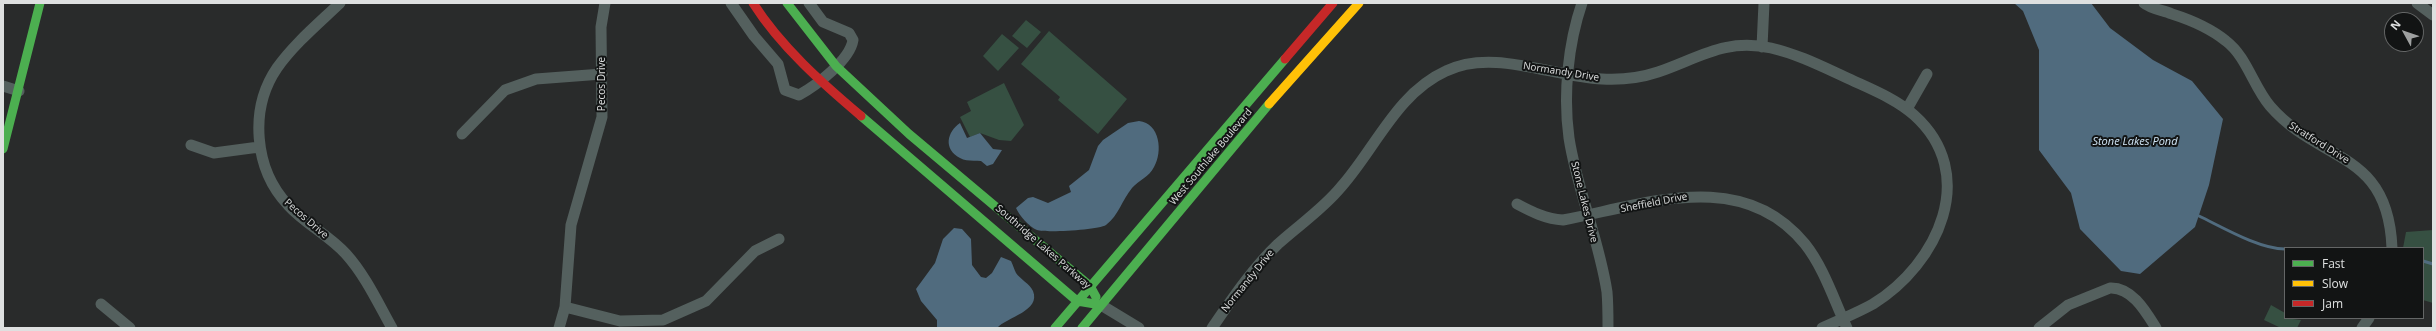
<!DOCTYPE html>
<style>
body{margin:0}
#map{position:relative;width:2436px;height:331px;overflow:hidden;background:#292b2b;font-family:"Open Sans",sans-serif}
canvas{display:block}
.frame{position:absolute;inset:0;border:4px solid #dee0e0;pointer-events:none}
.legend{position:absolute;left:2284px;top:247px;width:140px;height:72px;box-sizing:border-box;background:#121414;border:1px solid #646666;margin:0;padding:5px 7px;list-style:none;font-size:12px;color:#dee0e0}
.legend li{display:flex;align-items:center;gap:8px;height:20px}
.legend b{width:20px;border:1px solid #646666}
.north{position:absolute;left:2384px;top:12px;width:40px;height:40px;box-sizing:border-box;background:#121414;border:1px solid #646666;border-radius:50%;rotate:310deg;font-size:11px;font-weight:700;line-height:16px;text-align:center;color:#dee0e0}
.north::after{content:'';display:block;margin:auto;width:14px;height:18px;background:#9fa1a1;clip-path:polygon(50% 0,100% 100%,50% 72%,0 100%)}
</style>
<div id="map">
<canvas width="2436" height="331"></canvas>
<div class="frame"></div>
<ul class="legend">
<li><b style="height:5px;background:#4caf50"></b>Fast</li>
<li><b style="height:5px;background:#ffc107"></b>Slow</li>
<li><b style="height:5px;background:#c62828"></b>Jam</li>
</ul>
<div class="north">N</div>
</div>
<script>
const c = document.querySelector('canvas').getContext('2d');
c.lineJoin = 'round';
function fillPath(path, color) { c.fillStyle = color; c.fill(path, 'evenodd'); }
function strokePath(path, color, width, dash) { c.strokeStyle = color; c.lineWidth = width; c.lineCap = dash ? 'butt' : 'round'; c.setLineDash(dash || []); c.stroke(path); }
function drawText(font, color, halo, rows, align = 'center') {
  c.font = font + ' "Open Sans",sans-serif'; c.lineWidth = 4; c.setLineDash([]); c.textBaseline = 'middle'; c.strokeStyle = halo; c.fillStyle = color; for (const [text, x, y, turn = 0] of rows) {
    c.save(); c.translate(x, y); c.rotate((+turn || 0) * Math.PI / 180); c.textAlign = isNaN(turn) ? turn : align; if (halo) c.strokeText(text, 0, 0); c.fillText(text, 0, 0); c.restore();
  }
}
fillPath(new Path2D(`
 M1026,20L1041,32L1027,48L1012,36Z
 M1049,31L1127,99L1098,134L1058,100L1060,97L1021,64Z
 M1002,34L1019,48L998,71L983,56Z
 M1004,83L1024,125L1011,141L999,140L980,133L970,137L960,117L971,111L967,102Z
 M2433,230V303L2423,300V248H2403L2406,232Z
 M2271,305L2285,313V318L2301,320L2297,328H2281L2264,320Z`), '#365042');
fillPath(new Path2D(`
 M2014,3H2091L2110,28L2153,60L2192,81L2223,119L2209,185L2195,227L2140,274L2121,271L2080,229L2071,193L2039,150V50L2023,11Z
 M1139,121C1160,123 1163,152 1154,167C1149,177 1139,180 1132,188C1122,200 1119,215 1106,225C1098,230 1046,233 1037,230C1029,227 1019,215 1016,208L1028,198L1033,197L1048,203L1071,192L1069,186L1089,170L1098,146L1103,140L1128,123Z
 M960,123L967,138L980,133L993,149L1002,150L993,164L987,166L981,161C974,160 966,162 960,158C943,149 947,132 960,123Z
 M954,228L962,229L971,239L972,265L981,277L986,278L992,273L1001,257L1011,261C1013,265 1014,269 1016,273C1020,279 1030,284 1033,291C1041,311 1007,317 997,328H937V320L921,301L916,289L935,263L943,239Z`), '#506b7e');
strokePath(new Path2D(`
 M2199,216C2222,227 2259,249 2285,249
 M2423,261L2433,264`), '#506b7e', 3);
strokePath(new Path2D(`
 M340,3C318,24 294,44 277,68C249,109 254,169 288,205C305,224 329,235 346,254C365,275 378,303 392,328
 M731,3L754,36L778,64L785,90L799,95C817,85 850,60 853,40L849,33L823,22L809,3
 M1582,3C1568,44 1563,95 1569,138C1577,190 1599,239 1607,292C1608,303 1608,316 1608,328
 M2144,3C2151,9 2163,10 2172,14C2191,20 2210,28 2226,41C2247,57 2253,86 2270,106C2320,164 2388,149 2392,248
 M2417,3L2433,15
 M1762,47L1764,3
 M3,86L19,91
 M1907,109L1927,74
 M462,134L505,90L536,79L602,74
 M191,145L214,153L259,147
 M1517,204C1532,212 1546,219 1563,220C1644,205 1742,166 1805,244C1824,268 1834,300 1847,328
 M101,304L130,328
 M1101,305L1139,328
 M565,307L620,321L663,320L706,301L755,251L779,239
 M559,328L565,307L571,225L602,117L601,27L605,3
 M1212,328C1232,299 1252,269 1278,244C1299,225 1323,209 1341,187C1375,149 1397,93 1446,71C1493,48 1553,77 1602,79C1620,80 1640,78 1658,72C1699,58 1725,38 1771,48C1797,54 1821,66 1845,77C1868,88 1895,98 1914,115C1980,174 1938,264 1873,304C1857,313 1839,320 1822,328
 M2039,328L2068,305L2110,288C2132,287 2146,312 2156,328
 M2362,328L2369,318`), '#54605e', 11);
strokePath(new Path2D(`
 M787,3L836,66L909,134L1090,286L1096,297
 M861,116L1077,301L1101,305
 M3,149L40,3
 M1055,328L1285,59
 M1082,328L1269,104`), '#4caf50', 9);
strokePath(new Path2D(`
 M1269,104L1359,3`), '#ffc107', 9);
strokePath(new Path2D(`
 M753,3C781,47 822,83 861,116
 M1285,59L1333,3`), '#c62828', 9);
drawText('10px', '#dee0e0', '#121414', [
 ["Normandy Drive",1561,72,9],
 ["Pecos Drive",602,84,-90],
 ["Stratford Drive",2319,143,32],
 ["West Southlake Boulevard",1211,157,-50],
 ["Stone Lakes Drive",1584,202,76],
 ["Sheffield Drive",1654,203,-11],
 ["Pecos Drive",306,219,41],
 ["Southridge Lakes Parkway",1043,247,41],
 ["Normandy Drive",1248,281,-51]
]);
drawText('italic 11px', '#d1e6f6', '#121414', [
 ["Stone Lakes Pond",2135,142]
]);
</script>
